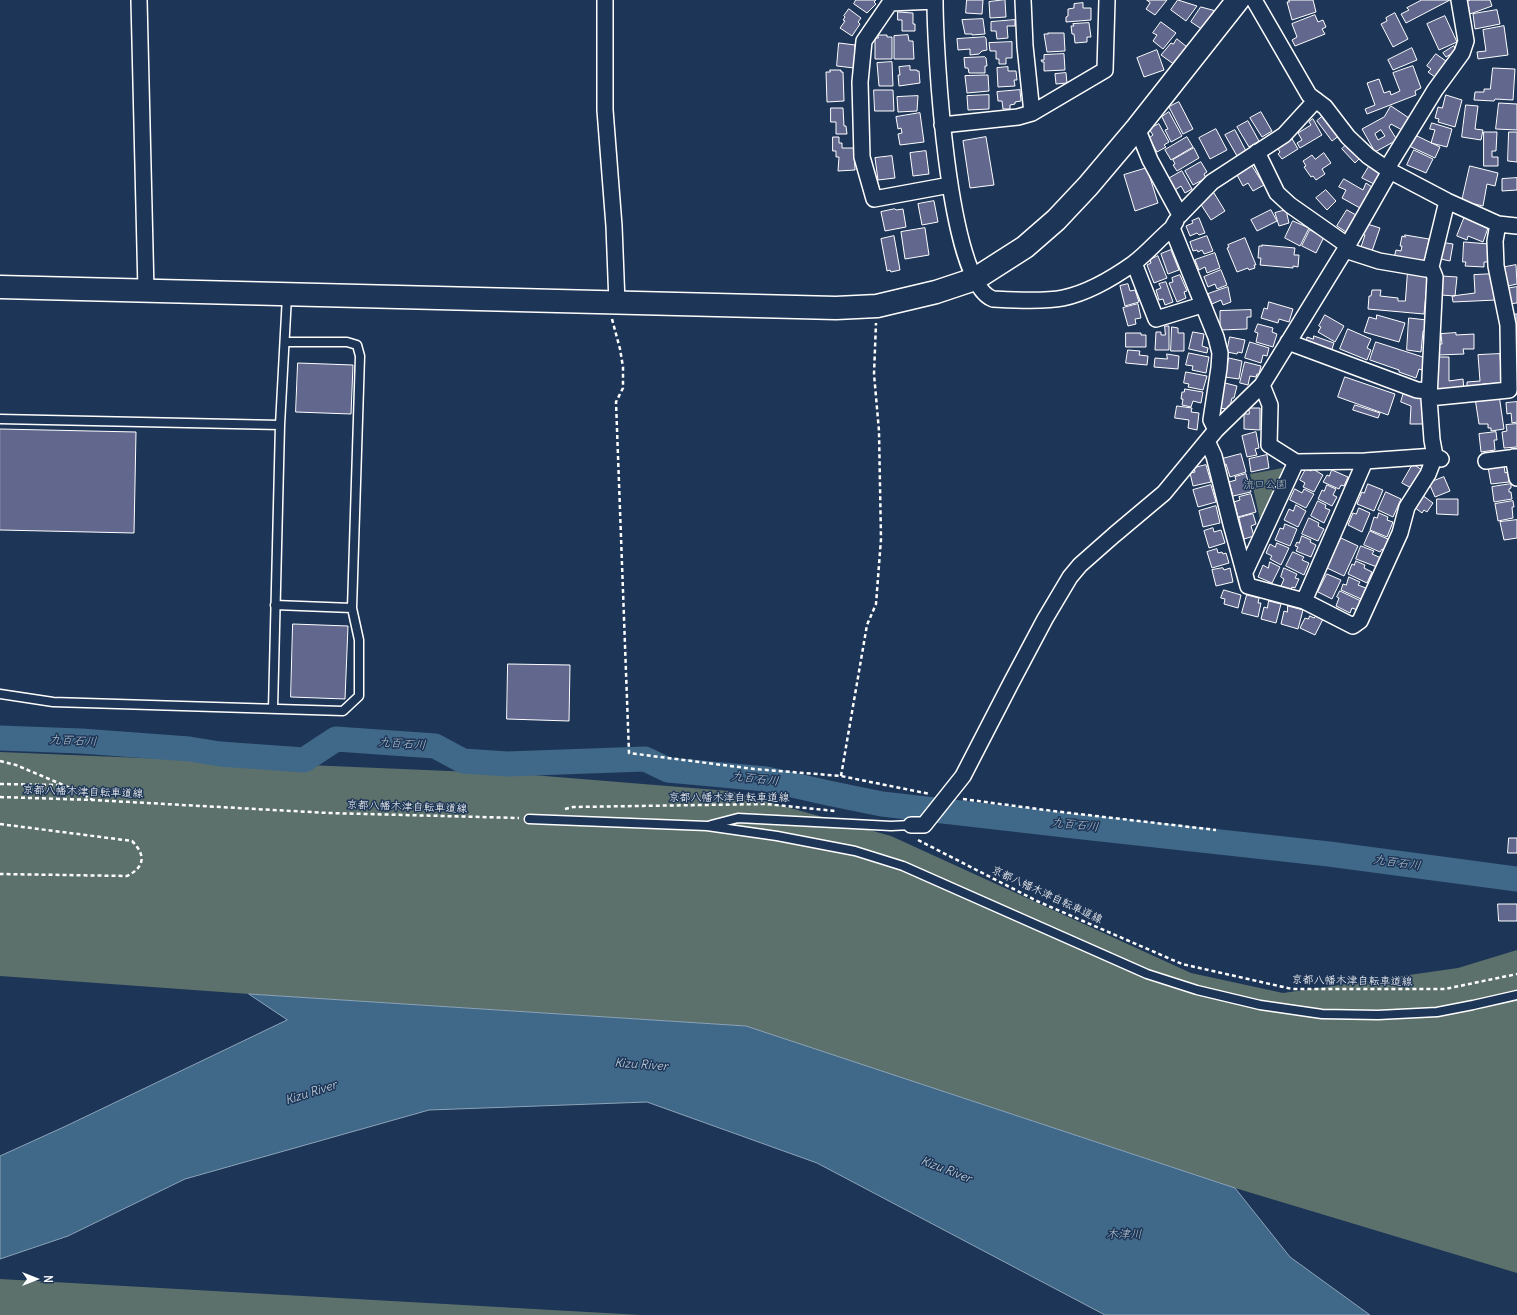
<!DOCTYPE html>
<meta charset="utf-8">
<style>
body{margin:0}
#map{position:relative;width:1517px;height:1315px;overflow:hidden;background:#1d3557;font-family:Delius,sans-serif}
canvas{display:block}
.north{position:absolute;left:16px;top:1259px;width:40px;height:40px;-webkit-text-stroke:3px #1d3557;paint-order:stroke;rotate:90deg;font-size:11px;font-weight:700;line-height:16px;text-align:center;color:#fff}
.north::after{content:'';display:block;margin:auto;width:14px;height:18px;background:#fff;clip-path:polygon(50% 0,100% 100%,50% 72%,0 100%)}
</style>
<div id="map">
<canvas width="1517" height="1315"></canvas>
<div class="north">N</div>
</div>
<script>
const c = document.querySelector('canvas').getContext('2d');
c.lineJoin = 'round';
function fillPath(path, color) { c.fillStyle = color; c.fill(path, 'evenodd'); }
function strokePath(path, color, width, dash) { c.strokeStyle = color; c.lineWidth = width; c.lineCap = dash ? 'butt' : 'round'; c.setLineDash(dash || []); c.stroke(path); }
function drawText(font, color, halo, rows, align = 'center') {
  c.font = font + ' Delius,"Klee One",sans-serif'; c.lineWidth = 3; c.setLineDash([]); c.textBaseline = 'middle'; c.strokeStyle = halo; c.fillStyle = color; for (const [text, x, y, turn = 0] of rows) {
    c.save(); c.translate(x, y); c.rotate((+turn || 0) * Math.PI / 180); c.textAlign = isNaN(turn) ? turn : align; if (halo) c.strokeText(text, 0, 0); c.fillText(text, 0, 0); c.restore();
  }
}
fillPath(new Path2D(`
 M1288,467L1261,524L1250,474Z
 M0,752L520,774L729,791L891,836L1191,973L1283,993L1458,968L1517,950V1273L1235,1188L746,1026L249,994L0,976Z
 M0,1279L641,1315H0Z`), '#5d716c');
const water = new Path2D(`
 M249,994L746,1026L1235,1188L1290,1257L1370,1315H1105L817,1163L647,1102L429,1110L185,1179L68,1236L0,1259V1156L66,1126L287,1020Z`);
fillPath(water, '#406888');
strokePath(water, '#8ca4b8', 1);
strokePath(new Path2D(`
 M0,738L81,741L189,749L220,754L304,760L336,739L435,746L463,761L507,764L645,759L668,770L766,779L828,793L882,804L1074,826L1329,854L1517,879`), '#406888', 25);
const building = new Path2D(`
 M856,0H876L874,2L876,4L867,13L854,4Z
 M967,0H983L982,14L966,13Z
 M1005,0L1006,17L990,18L989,2Z
 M1147,0H1167L1155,15L1146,9L1150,3Z
 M1178,0L1197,6L1186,21L1171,10Z
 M1289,0H1313L1316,12L1292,20L1287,2H1289Z
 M1422,0H1450L1406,23L1401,14L1409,10L1407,8Z
 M1471,0H1490L1492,6L1470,14L1466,2Z
 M1083,3V8H1091V20L1066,22V17L1068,16V9L1074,8V4Z
 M1201,7L1216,11L1203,30L1191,22Z
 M849,9L861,18L858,22L860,24L852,36L840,28L845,21L843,20L845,17L844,16Z
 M1497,10L1500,24L1475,29L1473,14Z
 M898,12L913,13V24H915V31H902V20H898Z
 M1395,13L1408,39L1393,47L1381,24L1387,21L1386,18Z
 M1315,15L1318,22L1323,20L1326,27L1322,29L1325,34L1295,46L1292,40L1297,37L1292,24Z
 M1445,16L1457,42L1439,50L1427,24Z
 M983,19L985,34L972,35V34H965L962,20Z
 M1015,20V26H1007L1008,38L997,39L996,31H991V22Z
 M1161,22L1176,33L1163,49L1153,41L1157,35L1153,33Z
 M1089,23L1091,37H1087V42L1075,43L1074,34H1072L1071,26H1074L1073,24Z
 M1504,26L1508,55L1478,59L1477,52L1486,51L1483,30Z
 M1048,33H1064L1065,51L1047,52L1044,34H1048Z
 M878,35H887V37H892V59H875V38H878Z
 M908,35L909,41H913L914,59H894V36Z
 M985,37L986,38L987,50L982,51L979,54L970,55V49L958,50L957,39Z
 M1177,39L1187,47L1175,65L1161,55L1171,43L1173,44Z
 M1012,42V58H1006V64H999V59H996V51H990L989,43Z
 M839,43L855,45L854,68L837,66Z
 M1454,46L1456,51L1446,57L1443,53Z
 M1412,48L1417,60L1393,70L1388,60Z
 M1157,50L1164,70L1144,77L1137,58Z
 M1064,54L1065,70L1044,71V62H1042L1041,60H1044V55Z
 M1436,54L1446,61L1435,77L1428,72L1431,69L1427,66Z
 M985,57L986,58L987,66H985V73H969L968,68H965L964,58Z
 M892,62L893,86H879L877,63Z
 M910,66V70H917V71H919L920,83L899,86L898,75H900L899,67Z
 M1413,66L1421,88L1415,91L1416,95L1367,114L1365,109L1375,105L1367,83L1379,79L1384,93L1390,91L1391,95L1400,91L1393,73Z
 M1008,67V71H1016L1017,80H1014L1015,86L998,87L997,68Z
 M1493,68L1515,69L1513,100L1495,99L1494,101L1474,100L1475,92H1484V89H1490Z
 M830,70H841V72H843L844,101L827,102L826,72H830Z
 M1066,73L1067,83L1056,84L1055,74Z
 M986,75H988L989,91L967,93L965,76Z
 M874,90H893L894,111H875Z
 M1020,90L1021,101L1015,102V104L1010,105V109H1003L1002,101H998L997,92Z
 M989,95V109L968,110L967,96Z
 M1446,95L1462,100L1455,127L1438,122L1439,119L1435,118L1438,107L1442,108Z
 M918,96L917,111L898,112L897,97Z
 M1179,102L1193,129L1183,134L1169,107Z
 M1499,103L1517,104V130L1496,129Z
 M1466,105L1478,106L1475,129L1483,130L1481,140L1462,137Z
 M1391,106L1409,118L1402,130L1391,124L1389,127L1397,140L1375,152L1362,129L1384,117ZM1381,130L1385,136L1378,140L1375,134Z
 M831,108H843L844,126H846L847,134H836V122H831Z
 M1169,112L1182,136L1171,142L1165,130L1168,129L1162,117Z
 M1261,112L1272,131L1262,137L1250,118Z
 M920,113L924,142L900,145L898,134L902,133L901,128L898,129L896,117Z
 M1324,115L1340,135L1332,141L1317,121Z
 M1313,119L1322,135L1300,148L1297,143L1302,140L1298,133L1311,125L1309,122Z
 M1248,121L1259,141L1249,147L1237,127Z
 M1432,123L1452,129L1447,147L1431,143L1435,130L1430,129Z
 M1159,124L1169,142L1164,145L1166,147L1157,152L1149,138L1153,135L1149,129Z
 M1216,129L1227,150L1210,159L1199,138Z
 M1235,130L1246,151L1237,156L1225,135Z
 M1484,132H1497L1496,151H1492V157H1498V166H1484Z
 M1509,132H1517V162L1508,161Z
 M1415,135L1440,147L1435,158L1409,146Z
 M833,137H839V143H842V148H854L855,170L838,171L839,157H836V151H833Z
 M986,137L994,185L970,188L963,141Z
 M1187,137L1193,147L1171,160L1165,150Z
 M1291,137L1298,149L1282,159L1278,154L1280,152L1276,146Z
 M1347,144L1360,158L1355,163L1342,149Z
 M1194,148L1199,158L1177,171L1173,165L1175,164L1173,160Z
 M1414,150L1433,159L1426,173L1407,165Z
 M926,151L929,174L913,176L910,153Z
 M1324,153L1331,163L1322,169L1325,174L1316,180L1313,176L1311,177L1304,167L1306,166L1303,161L1312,155L1315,159Z
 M892,156L895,178L878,180L875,158Z
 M1201,162L1207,172L1204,174L1206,178L1193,185L1185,171Z
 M1370,165L1382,171L1374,184L1362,178Z
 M1252,166L1264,185L1253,191L1248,183L1243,186L1237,175Z
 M1470,166L1498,173L1495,186L1487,184L1483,206L1462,201Z
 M1147,168L1158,203L1135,211L1124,175Z
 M1182,171L1192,189L1185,193L1181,186L1175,190L1168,179Z
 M1517,178V190L1502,191V179Z
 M1344,179L1363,190L1366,183L1372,187L1360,208L1342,198L1346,190L1339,187Z
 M1326,190L1336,201L1327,210L1316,198Z
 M1214,193L1225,211L1211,220L1200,203Z
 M934,201L938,222L922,225L918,204Z
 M895,209L896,210L903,209L906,227L885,231L881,212Z
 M1271,210L1277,221L1257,231L1251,220Z
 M1286,210L1289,223L1279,226L1275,213Z
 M1347,210L1356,215L1346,232L1337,226Z
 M1465,216L1482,222L1481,225L1488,228L1483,242L1468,236L1467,240L1457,236Z
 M1199,218L1205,233L1199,235L1197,233L1190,236L1186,226L1193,223L1192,221Z
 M1293,221L1309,228L1300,246L1285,238Z
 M1364,223L1380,228L1371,254L1360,250L1365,235L1360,234Z
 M925,228L929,255L905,259L901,232Z
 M1310,230L1324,237L1316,253L1302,246Z
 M1405,235L1429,239L1424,264L1394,258L1396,250L1401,251L1402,246H1400L1402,236L1405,237Z
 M894,236L900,270L891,272L890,270L887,271L881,239Z
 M1207,236L1213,251L1204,254L1202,250L1198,252L1197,250L1193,251L1190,242Z
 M1245,238L1256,265H1254L1255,268L1249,270L1248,268L1237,272L1227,248L1229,247L1228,245Z
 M1440,242L1453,244L1450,261L1436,258Z
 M1464,242L1489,244L1488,262H1484V267L1465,266L1466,262H1463Z
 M1262,245L1295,248L1294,255H1299L1298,267L1293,266V268L1260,265L1261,258H1258L1259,246H1262Z
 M1171,250L1179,270L1168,274L1161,254Z
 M1215,253L1220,268L1207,273L1205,267L1199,270L1195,260Z
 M1158,256L1167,278L1154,283L1147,265L1151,263L1150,260Z
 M1516,265L1517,284L1508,286L1500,268Z
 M1221,270L1227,285L1217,289L1215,284L1208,287L1204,277Z
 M1408,271L1428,273L1424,314L1368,309L1369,296H1371L1372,290H1381L1380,296L1398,298V301H1405Z
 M1495,274L1496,300L1453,302L1452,296L1475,293L1474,275Z
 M1180,275L1187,291L1184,292L1186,298L1177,302L1169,283L1173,282L1172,278Z
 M1442,276L1457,277L1455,296L1441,295Z
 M1166,282L1173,302L1165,305L1163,299L1159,300L1156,290L1161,288L1159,284Z
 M1128,284L1130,291L1135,290L1139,302L1125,306L1120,286Z
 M1228,287L1231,302L1223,305L1221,300L1212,304L1208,294Z
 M1517,287V303L1508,304L1505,289Z
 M1269,302L1293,309L1289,322L1279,319L1278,323L1261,318L1264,308L1267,309Z
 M1138,304L1141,318L1135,319L1136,324L1128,326L1123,308Z
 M1251,310V317H1247V329L1220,330V311Z
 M1515,314H1517V327H1516Z
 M1325,315L1344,326L1335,342L1318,332L1321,327L1319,326Z
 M1377,315L1405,323L1399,342L1364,332L1369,317L1376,319Z
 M1409,318L1427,320L1426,331H1423L1421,352L1407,350Z
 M1258,324L1273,328L1272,332L1277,334L1273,347L1256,342L1258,333L1255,332Z
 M1165,326H1169V350H1155L1156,332H1161V335H1165Z
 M1172,327L1178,328V333H1184V351H1171Z
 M1348,329L1371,339L1367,348L1371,350L1367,360L1340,349Z
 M1193,332L1204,334L1202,346L1208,348L1207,353L1189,349Z
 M1126,333H1141V335H1146V347H1126Z
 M1456,333V335L1474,334V349H1463L1464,354L1439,355L1438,344H1442L1441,334Z
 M1314,336L1334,343L1331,352L1306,342L1307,337L1313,339Z
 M1230,337L1245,340L1242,353L1238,352L1237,354L1227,352Z
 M1250,342L1269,348L1267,356L1263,355L1261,363L1245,358Z
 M1376,342L1426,358L1422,370L1419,369L1416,378L1399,372V370L1370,360Z
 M1128,350L1140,351L1139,355L1148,356L1147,365L1126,363Z
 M1189,353L1209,357L1206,373L1192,370L1193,366L1186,365Z
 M1167,354L1179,356L1178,369L1154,367L1155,358L1167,359Z
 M1500,354L1502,383L1483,384V388L1467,389V382L1480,381L1478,355Z
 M1438,357H1449V381L1463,379L1464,390L1436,391Z
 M1229,358L1242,361L1239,379L1225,377Z
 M1245,362L1261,366L1259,374H1257L1256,377L1250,376L1248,385L1240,383Z
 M298,363L353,365L351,414L296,412Z
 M1186,372L1207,376L1203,390L1188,387L1189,384L1184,383Z
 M1345,377L1395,394L1388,415L1338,397Z
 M1225,383L1237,386L1234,398H1232L1230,406H1228L1227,409L1219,408Z
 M1185,389L1203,392L1201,403L1193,401L1191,407L1182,405L1183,399H1181L1182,392H1184Z
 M1404,392L1424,398V424H1410L1411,406L1401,402Z
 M1499,395L1504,429L1491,431V428H1488V424H1479L1475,398Z
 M1517,402V422L1512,423L1511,413L1507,414L1506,403Z
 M1355,405L1380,413L1378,418L1353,410Z
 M1177,406L1192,408L1191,412L1199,413L1197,430L1188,428L1189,420L1175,418Z
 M1249,408H1260V430L1244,429V414H1249Z
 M1517,424V447L1504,448L1502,432L1507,431L1506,425Z
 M0,429L136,432L134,533L0,530Z
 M1256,432L1259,448L1255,449L1257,455L1247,457L1242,436Z
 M1496,432L1497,440H1494L1495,450L1481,452L1479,434Z
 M1241,454L1246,472L1230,477L1226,464L1224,465L1222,459Z
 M1267,455L1269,468L1251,472L1249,459Z
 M1413,464L1422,470L1411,488L1402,483Z
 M1206,465L1211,482L1193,486L1190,473L1195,472L1194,468Z
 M1504,465L1505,473L1508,472L1509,482L1491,484L1488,467Z
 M1306,469L1311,471L1313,469L1323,475L1314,492L1303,487L1305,483L1300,480Z
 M1332,470L1348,477L1344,486L1341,485L1339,489L1323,482L1327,475L1329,476Z
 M1246,474L1251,492L1233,496L1229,482L1236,480L1235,477Z
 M1444,477L1450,491L1435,497L1429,483Z
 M1368,484L1383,490L1374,511L1357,504L1362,492L1364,493Z
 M1511,484V488L1509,489V492H1511L1512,499L1494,502L1492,487Z
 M1211,485L1216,502L1198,507L1193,490Z
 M1327,485L1336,489L1333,495L1337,497L1332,506L1318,499L1322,490L1324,491Z
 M1295,489L1302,493L1304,489L1314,494L1306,508L1290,500Z
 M1386,492L1401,499L1393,517L1378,510Z
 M1251,494L1256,512L1238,517L1234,502L1240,500L1239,497Z
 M1422,495L1433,503L1427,512L1424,510L1422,513L1414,507Z
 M1437,499H1458V515L1437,514Z
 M1318,501L1326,505L1325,508L1330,510L1324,523L1311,516Z
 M1513,501L1514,507H1512L1513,518L1498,521L1495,504Z
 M1296,505L1306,511L1298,527L1284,520L1289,509L1293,511Z
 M1216,506L1220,523L1203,527L1199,511Z
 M1359,508L1370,513L1362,532L1348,525L1353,513L1356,514Z
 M1379,513L1388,517L1387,520L1393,522L1387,537L1370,530L1374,517L1377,518Z
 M1253,514L1256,524L1251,526L1254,536L1244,539L1239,518Z
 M1309,518L1319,523L1318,526L1324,529L1318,541L1302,534Z
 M1517,520V538L1504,540L1500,522Z
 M1285,524L1297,529L1290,546L1275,540L1280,528L1283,529Z
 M1213,528L1214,532L1221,530L1225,543L1209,548L1204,531Z
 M1370,531L1390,540L1385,551L1382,549L1380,552L1364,545Z
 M1302,536L1311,540L1310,542L1316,545L1311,557L1296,551L1298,547L1295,546L1297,542L1299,543Z
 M1341,538L1358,546L1344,576L1327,568Z
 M1277,543L1289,548L1281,565L1270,559L1272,556L1266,553L1270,544L1275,547Z
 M1361,546L1374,551L1372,554L1381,558L1377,567L1356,559Z
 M1217,549L1218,553L1222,552L1223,554L1226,553L1229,563L1212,568L1207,552Z
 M1293,552L1304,557L1302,560L1309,563L1304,575L1286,566Z
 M1356,561L1365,565L1364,568L1372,572L1367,583L1348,574L1352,564L1354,565Z
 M1270,562L1280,567L1272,583L1258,577L1263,565L1268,568Z
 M1223,568L1224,570L1230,568L1233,582L1216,586L1212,570Z
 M1284,568L1297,574L1295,578L1299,579L1295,588L1292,587L1291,590L1281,586L1284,579L1281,577Z
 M1327,574L1341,580L1332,599L1318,592Z
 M1349,577L1360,582L1358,585L1366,588L1361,599L1341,590L1343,584L1346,585Z
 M1224,590L1241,595L1238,608L1224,604L1225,599L1221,598Z
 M1340,591L1361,601L1357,610L1352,608L1350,613L1336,606L1339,598L1337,597Z
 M1247,595L1259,598L1258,603H1261L1258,617L1242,613Z
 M1269,601L1281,604L1276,623L1261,619L1264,607L1267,608Z
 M1288,606L1303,610L1298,629L1281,624L1284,611L1287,612Z
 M1310,616L1314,618L1316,616L1323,619L1315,635L1300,628L1305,618L1308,619Z
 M293,624L348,626L345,699L291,697Z
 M508,664L570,665L569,721L507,719Z
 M1509,838H1517V853H1508Z
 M1498,904H1517V921H1499Z`);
fillPath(building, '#62678d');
strokePath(building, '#fff', 1);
const lane = new Path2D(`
 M0,419L280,425
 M275,605L352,608
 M0,694L53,702L343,711L359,696V640L352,608L360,356L357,345L347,342H285
 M273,709L280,425L287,296
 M529,819L707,826L777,836L855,851L903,866L1147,974L1197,990L1260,1005L1322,1014L1378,1015L1437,1012L1473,1005L1517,995
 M711,825L738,818L891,826L911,825`);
const street = new Path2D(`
 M139,0L146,291
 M605,0V110L614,226L617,303
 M935,0C935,46 947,284 993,299C1013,300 1043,302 1063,298C1087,293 1113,278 1134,263C1147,253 1159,239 1172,228
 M1023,0L1025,46L1032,113
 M1254,0L1309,95L1325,107L1348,137L1368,156L1390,171L1447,201L1498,224L1517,226
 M935,1L890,3L864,41L860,82L862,157L874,199L950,185
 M942,125L1018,117L1032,113L1105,70L1107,0
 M1137,128L1150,160L1180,215L1212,182L1284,135L1316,100
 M1257,152L1277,193L1290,205L1347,245
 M1176,221L1172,228L1216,337L1220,353L1219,368L1211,420L1216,430
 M1345,250L1379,261L1426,269L1431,267
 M1134,263L1156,319L1202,305
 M1288,342L1417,390L1429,391
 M1429,398L1509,390L1508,325L1496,266L1495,241L1498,224
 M1207,441L1214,456L1231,524L1248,586L1304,601L1365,461
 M1513,457L1517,478
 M1486,461L1517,457
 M1296,462L1365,461L1435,456L1441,459
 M1245,572L1296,462L1269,445L1270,405L1262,385
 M1304,601L1353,626L1360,621L1400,533L1407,507L1428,474L1435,456L1432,440L1429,398L1435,277L1431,267L1447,201
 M911,825H924L963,776L1011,683L1045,619L1070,577L1080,565L1114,535L1164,493L1216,430L1262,385L1345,250L1390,171L1389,165L1435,90L1462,53L1466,41L1459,0`);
const secondary = new Path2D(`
 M0,287L836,308L877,306L936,292L975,279L1025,247L1056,220L1088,186L1137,128L1238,0`);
strokePath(lane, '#fff', 11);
strokePath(street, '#fff', 18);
strokePath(secondary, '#fff', 25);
strokePath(new Path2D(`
 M612,319L620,349L623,367V388L616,402L629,753L754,769L841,776L930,794
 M0,761L16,765L75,790L93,800
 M841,776L867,625L876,604L881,539L879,431L874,374L876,323
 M0,784L59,785
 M0,797L93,800L328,813L519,818
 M963,799L1053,811L1216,830
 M565,809L573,807L766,804L835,811
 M0,824L132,841C146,855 145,867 127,876L0,874
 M918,840L1037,901L1182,964L1292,989H1445L1517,974`), '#fff', 2.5, [4, 3]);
strokePath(lane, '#1d3557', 8);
strokePath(street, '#1d3557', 15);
strokePath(secondary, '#1d3557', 22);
drawText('11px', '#b6bfbd', '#1d3557', [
 ["流口公園",1265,485]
]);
drawText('11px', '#fff', '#1d3557', [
 ["京都八幡木津自転車道線",83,792,2],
 ["京都八幡木津自転車道線",729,798],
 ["京都八幡木津自転車道線",407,807,2],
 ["京都八幡木津自転車道線",1047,895,25],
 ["京都八幡木津自転車道線",1352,981,1]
]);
drawText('italic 12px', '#b3c3cf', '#1d3557', [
 ["九百石川",73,741,3],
 ["九百石川",402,744,4],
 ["九百石川",755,779,7],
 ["九百石川",1075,825,6],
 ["九百石川",1397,863,8],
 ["Kizu River",641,1065,4],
 ["Kizu River",311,1093,-18],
 ["Kizu River",946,1170,21],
 ["木津川",1124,1235]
]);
</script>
